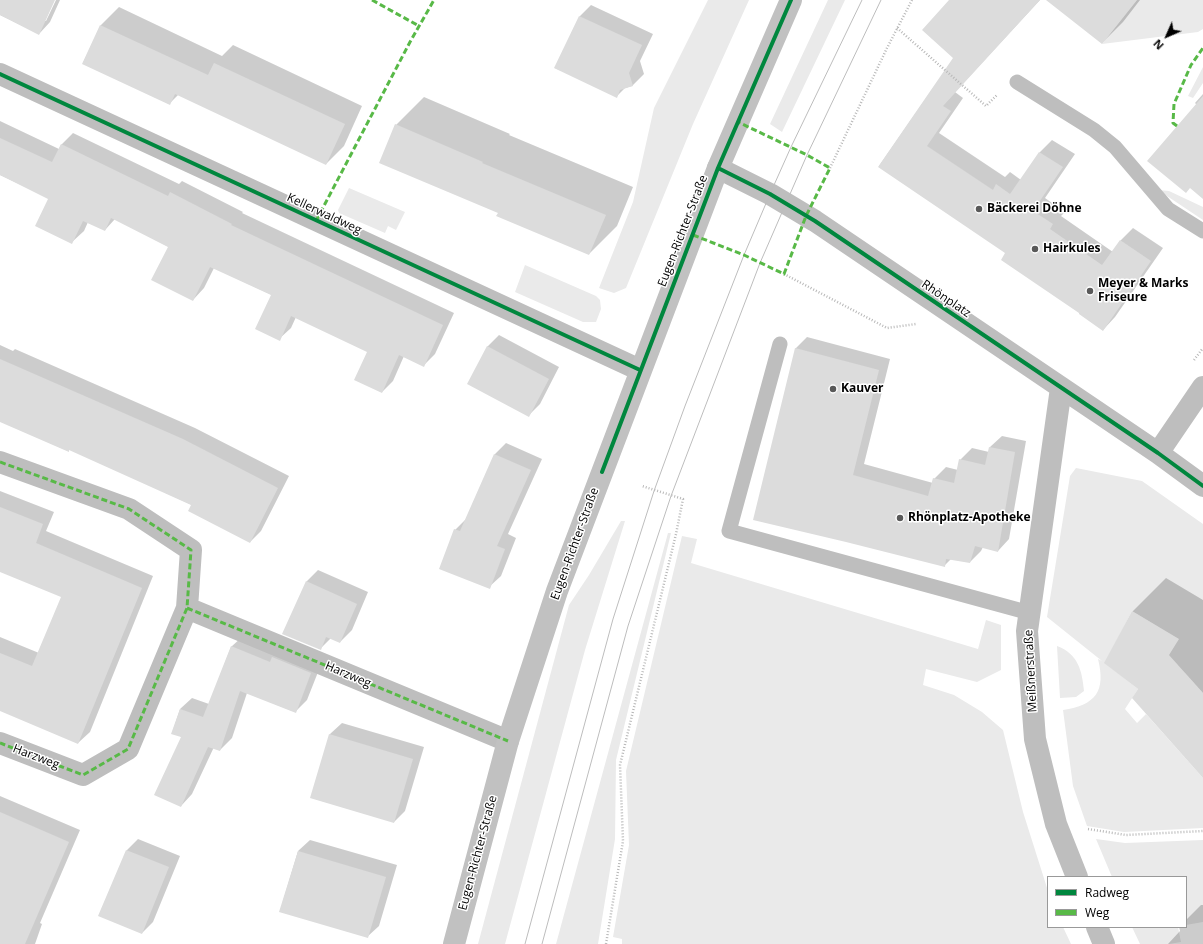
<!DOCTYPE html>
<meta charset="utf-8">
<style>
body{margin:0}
#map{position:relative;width:1203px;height:944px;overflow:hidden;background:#fff;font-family:"Open Sans",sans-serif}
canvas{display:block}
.legend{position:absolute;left:1047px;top:876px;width:140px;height:52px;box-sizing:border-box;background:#fff;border:1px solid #999;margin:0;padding:5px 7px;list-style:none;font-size:12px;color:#000}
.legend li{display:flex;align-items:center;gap:8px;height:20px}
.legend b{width:20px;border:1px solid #999}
.north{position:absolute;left:1147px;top:16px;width:40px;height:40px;-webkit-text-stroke:3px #fff;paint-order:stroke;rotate:225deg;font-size:11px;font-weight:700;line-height:16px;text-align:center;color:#000}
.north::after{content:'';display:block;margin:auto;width:14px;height:18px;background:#000;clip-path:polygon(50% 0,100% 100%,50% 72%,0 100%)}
</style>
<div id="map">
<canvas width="1203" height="944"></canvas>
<ul class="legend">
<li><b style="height:5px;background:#00873e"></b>Radweg</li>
<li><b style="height:5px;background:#58b947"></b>Weg</li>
</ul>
<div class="north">N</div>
</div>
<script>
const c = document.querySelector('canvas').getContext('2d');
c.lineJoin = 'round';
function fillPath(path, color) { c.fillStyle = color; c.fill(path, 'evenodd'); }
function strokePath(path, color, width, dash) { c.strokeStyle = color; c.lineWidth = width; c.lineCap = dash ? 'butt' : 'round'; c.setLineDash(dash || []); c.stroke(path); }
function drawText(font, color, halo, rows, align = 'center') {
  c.font = font + ' "Open Sans",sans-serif'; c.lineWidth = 3; c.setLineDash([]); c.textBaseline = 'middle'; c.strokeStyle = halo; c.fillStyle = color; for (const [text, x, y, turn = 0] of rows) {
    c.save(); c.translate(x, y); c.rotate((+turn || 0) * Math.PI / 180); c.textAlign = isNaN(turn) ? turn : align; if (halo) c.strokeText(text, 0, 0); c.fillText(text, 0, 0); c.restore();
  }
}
fillPath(new Path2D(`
 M708,0H749L693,124L626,288L614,293L599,288L633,202L654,108Z
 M828,0H845L782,132L770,124Z
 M1137,0H1203V29L1198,32L1102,44Z
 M1203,67V83L1193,98L1188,96Z
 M349,188L405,212L396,230L388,226L385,233L339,213L338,210Z
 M1158,190L1169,191L1203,207V220Z
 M525,265L596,296L600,300L601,309L596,322H583L515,292Z
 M1076,468L1142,481L1203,524V693L1185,673L1167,690L1154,681L1178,639L1132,611L1105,663L1138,689L1125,709L1137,723L1146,714L1203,778V828L1124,832L1087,826L1073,786L1063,710C1096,705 1106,691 1098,659L1102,661L1047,617L1070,476Z
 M621,521H625L585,650L505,944H478L569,605L589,575Z
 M668,533H671L616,760L615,839L598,944H556Z
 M682,536L697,539L691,563L978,649L986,620L1001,625V670L977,682L926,669L923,685L954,695L982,712L1003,730L1023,812L1048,891V927H1063L1071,944H622V939L613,937L629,845L626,771Z
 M1057,646C1078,654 1082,670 1084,691L1076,697L1060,698Z
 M1096,839L1125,843L1203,840V922L1186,925V877H1112Z
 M1132,927H1178L1181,942L1169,944H1140Z`), '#eaeaea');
fillPath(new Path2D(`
 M0,0H54L44,21H46L56,0H60L50,22L39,34L0,15Z
 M951,0H1040L955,92L963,98L939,133L1005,177L1010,172L1021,180L1040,152L1052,140L1075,154L1045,198L1065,212L1061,216L1113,252L1121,240L1133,228L1163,248L1115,317L1103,330L1006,252L879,166L954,58Z
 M1047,0H1140L1123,22L1102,43Z
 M591,5L653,34L640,61L644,74L632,86L625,88L617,96L555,68L580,16Z
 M119,7L222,56L233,45L362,106L344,146L326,164L179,94L169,104L83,63L101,25Z
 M1203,94V198L1197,105L1195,103Z
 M424,97L510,134L509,135L633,187L617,226L589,254L499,212L396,125Z
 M0,121L59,149L61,145L73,133L179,184L182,181L243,212L242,213L454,313L435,354L424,365L404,356L393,381L382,392L368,351L296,317L291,328L279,339L272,295L214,268L204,288L193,300L169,247L115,219L105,230L88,222L84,231L72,242L49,198L0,175Z
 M499,335L559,367L540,404L528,416L487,347Z
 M807,337L890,359L864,464L933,483L934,479L946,467L958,470L960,460L972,448L989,452L990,447L1002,436L1026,441L1009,539L998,551L983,547L981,551L970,562L951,559L944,566L847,541L795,349Z
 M0,345L13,351L15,349L195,428L289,476L261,531L250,542L192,505L70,449L68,451L0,421Z
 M506,443L542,459L508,534L516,538L501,576L489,587L455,530L466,519L495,454Z
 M0,491L54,512L46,531L153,576L90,732L78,743L0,710V637L39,653L63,596L0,571Z
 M318,570L368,592L352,630L340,642L331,638L320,649L284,633L307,581Z
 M1166,578L1203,600V777L1140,689L1132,612Z
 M243,636L322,662L307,700L295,712L247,693L232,738L220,750L214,747L192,794L181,806L182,737L172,733L180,709L192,698L209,704L231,647Z
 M342,723L424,747L405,811L394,822L312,798L330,734Z
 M0,796L80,830L40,923L42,924L35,944H0Z
 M138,839L180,856L153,922L142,933L100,916L127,850Z
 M310,840L397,865L379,926L367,937L280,911L298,851Z
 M1201,905H1203V944H1168L1180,931L1179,927H1186V920Z`), '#0003');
fillPath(new Path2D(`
 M0,0H55L39,35L0,15Z
 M949,0H1040L943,106L951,111L927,146L993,190L996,184L1010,194L1039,152L1063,167L1033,211L1053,224L1050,229L1102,265L1120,240L1151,261L1103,331L1079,314V313L1001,260L1005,253L878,167L953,58L922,30Z
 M1046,0H1137L1102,44Z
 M579,16L642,45L629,73L633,86L620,90L617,98L554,68Z
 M100,25L208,75L214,63L345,124L326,165L175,94L170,105L82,64Z
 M1203,96V199L1190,188L1186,193L1147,161Z
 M395,124L483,162L482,163L606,215L589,255L496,216L498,213L379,163Z
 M0,138L52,162L61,144L168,196L170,192L232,224L231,225L443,325L424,367L399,355L382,393L354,380L367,352L291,316L280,341L255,329L271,295L210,267L193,301L151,280L168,247L111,218L105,231L83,221L72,244L35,226L48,199L0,175Z
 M487,346L549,379L529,417L467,384Z
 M795,348L879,370L853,475L928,496L933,478L954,483L959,459L985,465L989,447L1015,452L998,552L975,546L970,563L946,559L945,567L846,542L753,520Z
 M0,359L183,439L278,488L250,543L188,511L191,505L69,450V452L0,422Z
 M494,454L531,470L497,546L505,549L490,589L439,569L454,529L460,531Z
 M0,507L43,524L36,543L142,588L78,744L0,711V653L32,666L61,597L0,572Z
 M306,581L357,604L340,643L326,637L321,650L282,634Z
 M1132,611L1179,639L1169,655L1203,693V778L1132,698L1138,689L1104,663Z
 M231,646L270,662L272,657L311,673L296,713L240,691L220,751L208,747L181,807L154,795L181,737L171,734L180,709L203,717Z
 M329,734L413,759L394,823L310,798Z
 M0,812L69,842L25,944H0Z
 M126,850L169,867L142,934L98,916Z
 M298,851L386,877L368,938L279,912Z`), '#dcdcdc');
strokePath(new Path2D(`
 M897,28L986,106L997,95
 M830,168L887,48L912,0
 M784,274L887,328L916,324
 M1194,360L1203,348
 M1088,829L1126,835L1203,831
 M606,944L623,841L620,765L676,534L683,499L642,486`), '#b8b8b8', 2.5, [1, 2]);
strokePath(new Path2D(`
 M1017,82L1094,130L1115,147L1168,209L1203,231
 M780,344L729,531L1030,613`), '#bebebe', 15);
strokePath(new Path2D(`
 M0,74L640,370
 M718,168L770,194L815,221L1158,453L1203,486
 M1061,388L1027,631L1035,739L1056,824L1077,877
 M1158,453L1203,387
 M0,462L129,509L191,550L187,608L128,749L83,775L0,743
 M187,608L508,741
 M1097,927L1104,944`), '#bebebe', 22);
strokePath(new Path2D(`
 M454,944L508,741L557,591L718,168L791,0`), '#c1c1c1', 22);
strokePath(new Path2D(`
 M525,944L613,619L654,491L685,406L744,255L770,194L791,147L862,0
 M542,944L628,626L671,496L760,263L807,155L881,0`), '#bdbdbd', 1);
strokePath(new Path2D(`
 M372,0L419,26
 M1177,126L1173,123L1174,104L1191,65L1203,48
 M316,221L410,42L434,0
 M693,235L744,255L784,274L806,216L830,168L807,155L738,122
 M0,462L129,509L191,550L187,608L128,749L83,775L0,743
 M187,608L508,741`), '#58b947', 3, [6, 3]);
strokePath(new Path2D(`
 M0,74L640,370
 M718,168L770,194L815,221L1158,453L1203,486
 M602,472L718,168L791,0`), '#00873e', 4);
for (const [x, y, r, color] of [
 [979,209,4,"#595959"],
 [1035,249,4,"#595959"],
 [1090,291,4,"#595959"],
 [833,389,4,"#595959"],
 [900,518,4,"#595959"]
]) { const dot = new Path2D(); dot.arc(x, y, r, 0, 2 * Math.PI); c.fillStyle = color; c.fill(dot); strokePath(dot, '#fff', 1.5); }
drawText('bold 12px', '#000', '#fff', [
 ["Bäckerei Döhne",987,209],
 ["Hairkules",1043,249],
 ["Meyer & Marks",1098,284],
 ["Friseure",1098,298],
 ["Kauver",841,389],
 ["Rhönplatz-Apotheke",908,518]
], 'left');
drawText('12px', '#000', '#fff', [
 ["Kellerwaldweg",324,214,25],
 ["Eugen-Richter-Straße",683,231,-69],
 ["Rhönplatz",946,299,34],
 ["Eugen-Richter-Straße",575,544,-70],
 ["Meißnerstraße",1031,671,-93],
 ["Harzweg",348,675,23],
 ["Harzweg",36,757,21],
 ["Eugen-Richter-Straße",478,853,-75]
]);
</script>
